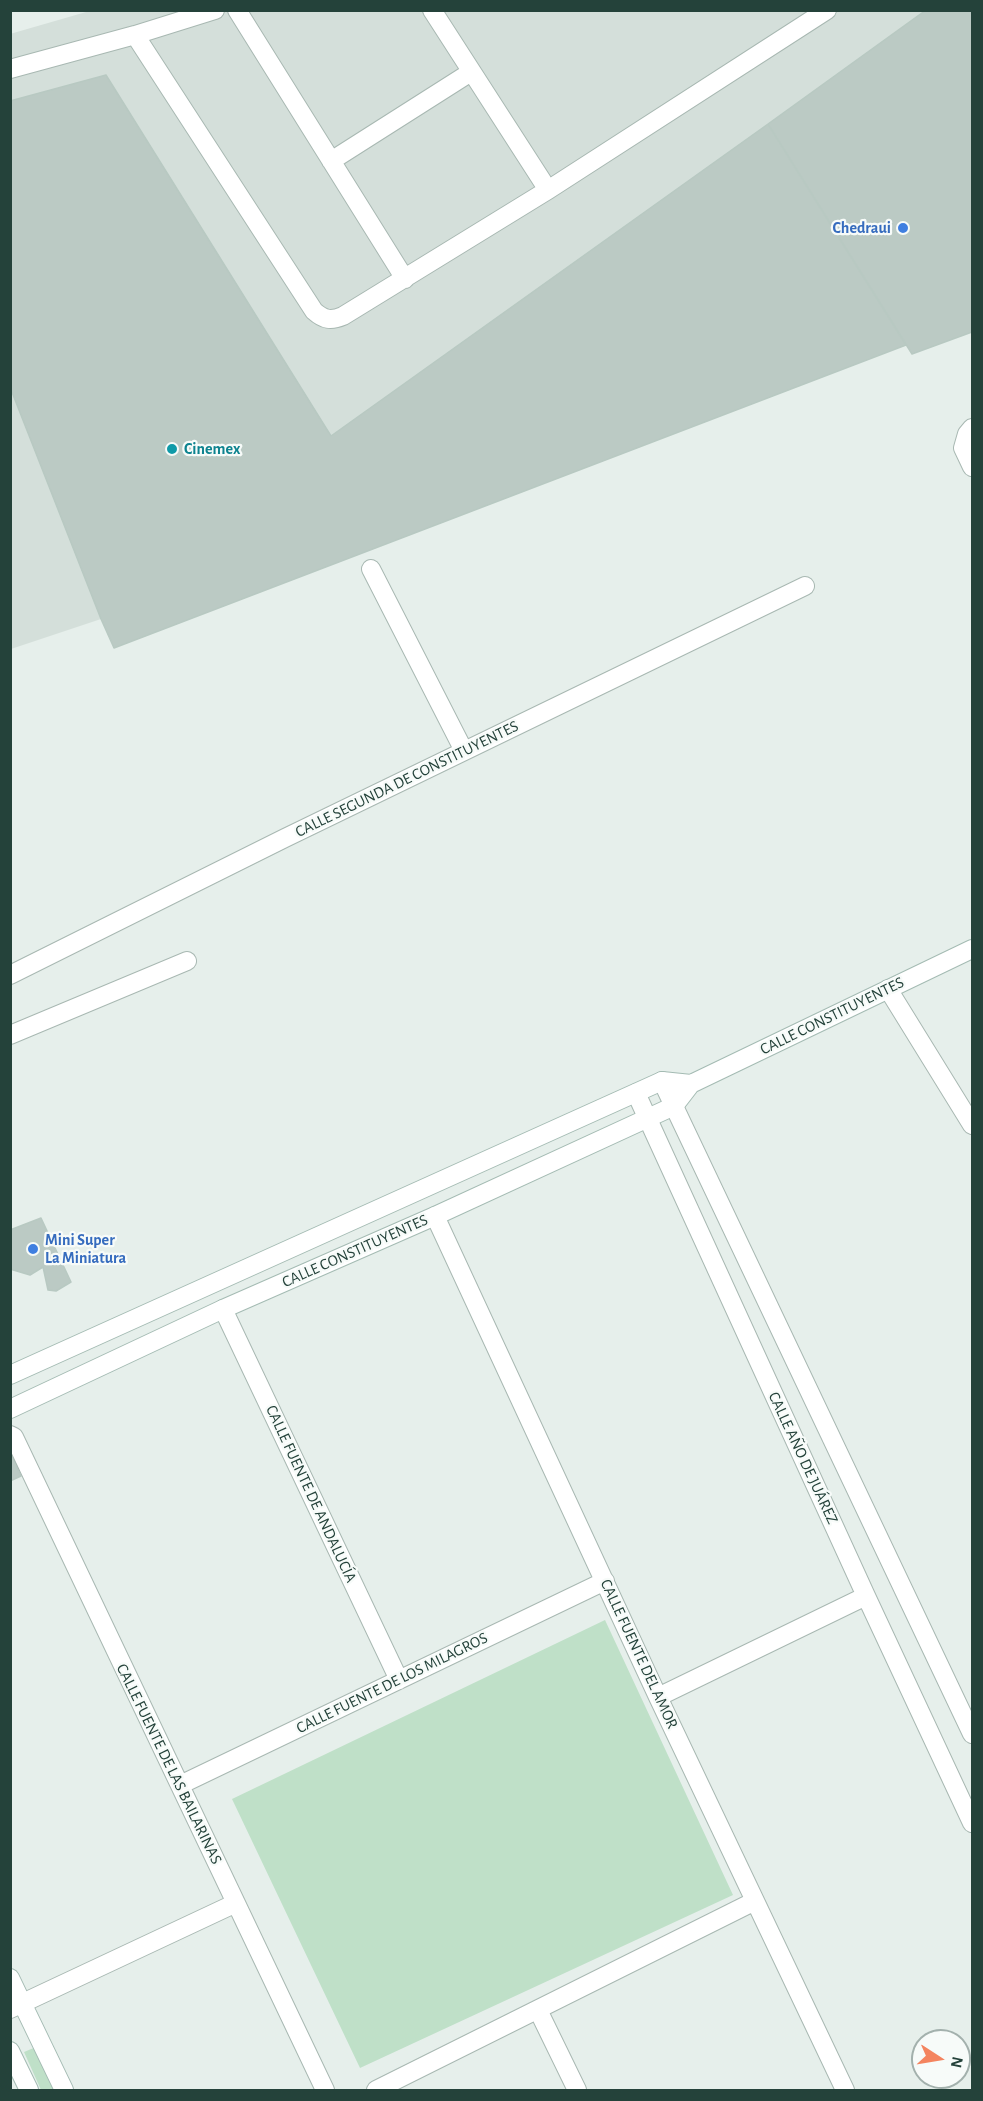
<!DOCTYPE html>
<meta charset="utf-8">
<style>
body{margin:0}
#map{position:relative;width:983px;height:2101px;overflow:hidden;background:#e6efeb;font-family:"Alegreya Sans",sans-serif}
canvas{display:block}
.frame{position:absolute;inset:0;border:12px solid #24423a;pointer-events:none}
.north{position:absolute;left:911px;top:2029px;width:60px;height:60px;box-sizing:border-box;background:#f7fbf9;border:2px solid #a3b1ad;border-radius:50%;rotate:102deg;font-size:16px;font-weight:700;line-height:24px;text-align:center;color:#24423a}
.north::after{content:'';display:block;margin:auto;width:21px;height:27px;background:#f4845f;clip-path:polygon(50% 0,100% 100%,50% 72%,0 100%)}
</style>
<div id="map">
<canvas width="983" height="2101"></canvas>
<div class="frame"></div>
<div class="north">N</div>
</div>
<script>
const c = document.querySelector('canvas').getContext('2d');
c.lineJoin = 'round';
function fillPath(path, color) { c.fillStyle = color; c.fill(path, 'evenodd'); }
function strokePath(path, color, width, dash) { c.strokeStyle = color; c.lineWidth = width; c.lineCap = dash ? 'butt' : 'round'; c.setLineDash(dash || []); c.stroke(path); }
function drawText(font, color, halo, rows, align = 'center') {
  c.font = font + ' "Alegreya Sans",sans-serif'; c.lineWidth = 4.5; c.setLineDash([]); c.textBaseline = 'middle'; c.strokeStyle = halo; c.fillStyle = color; for (const [text, x, y, turn = 0] of rows) {
    c.save(); c.translate(x, y); c.rotate((+turn || 0) * Math.PI / 180); c.textAlign = isNaN(turn) ? turn : align; if (halo) c.strokeText(text, 0, 0); c.fillText(text, 0, 0); c.restore();
  }
}
fillPath(new Path2D(`
 M93,10L972,11V301L101,619L11,649L10,34Z`), '#d4dfda');
fillPath(new Path2D(`
 M605,1620L733,1895L360,2068L232,1799Z
 M36,2047L57,2090H41L24,2052Z`), '#bfe0c8');
const building = new Path2D(`
 M926,10H972V332L912,354L768,124Z
 M106,75L331,436L768,124L906,345L114,648L101,619L10,387V101Z
 M41,1218L71,1282L56,1291L48,1290L43,1267L30,1275L10,1269V1230Z
 M10,1452L21,1476L10,1481Z`);
fillPath(building, '#bbcac4');
strokePath(building, '#b8c9c2', 1.5);
const lane = new Path2D(`
 M237,10L405,279
 M432,10L548,190
 M135,35L314,311C324,320 331,321 343,316L548,190L827,10
 M10,69L135,35L215,10
 M331,161L471,72
 M10,1035L187,961`);
const street = new Path2D(`
 M972,428L967,434L963,448L972,467
 M371,569L464,751
 M10,975L285,838L805,586
 M888,989L972,1125
 M662,1081L972,1734
 M636,1093L866,1596L972,1823
 M435,1216L658,1697L845,2090
 M223,1309L399,1680
 M10,1435L14,1437L325,2090
 M658,1697L866,1596
 M180,1785L605,1581
 M10,2009L236,1903
 M538,2010L577,2090
 M376,2090L755,1901`);
const secondary = new Path2D(`
 M10,1375L662,1081L691,1084
 M10,1409L223,1309L435,1216L674,1106L691,1084L972,949
 M10,1978L64,2090
 M10,2051L29,2090`);
strokePath(lane, '#a8b8b2', 20);
strokePath(street, '#a8b8b2', 20);
strokePath(secondary, '#a4bbb3', 20);
strokePath(lane, '#fff', 18);
strokePath(street, '#fff', 18);
strokePath(secondary, '#fff', 18);
for (const [x, y, r, color] of [
 [903,228,6,"#3f7fe0"],
 [172,449,6,"#0f9aa8"],
 [33,1249,6,"#3f7fe0"]
]) { const dot = new Path2D(); dot.arc(x, y, r, 0, 2 * Math.PI); c.fillStyle = color; c.fill(dot); strokePath(dot, '#f7fbf9', 2); }
drawText('bold 16px', '#366cbe', '#f7fbf9', [
 ["Chedraui",891,228],
 ["Mini Super",45,1240,"left"],
 ["La Miniatura",45,1258,"left"]
], 'right');
drawText('bold 16px', '#0d838f', '#f7fbf9', [
 ["Cinemex",184,449]
], 'left');
drawText('16px', '#24423a', '#f7fbf9', [
 ["CALLE SEGUNDA DE CONSTITUYENTES",407,779,-26],
 ["CALLE CONSTITUYENTES",832,1016,-26],
 ["CALLE CONSTITUYENTES",355,1251,-24],
 ["CALLE AÑO DE JUÁREZ",803,1458,65],
 ["CALLE FUENTE DE ANDALUCÍA",311,1494,65],
 ["CALLE FUENTE DEL AMOR",639,1654,65],
 ["CALLE FUENTE DE LOS MILAGROS",392,1683,-26],
 ["CALLE FUENTE DE LAS BAILARINAS",169,1764,64]
]);
</script>
